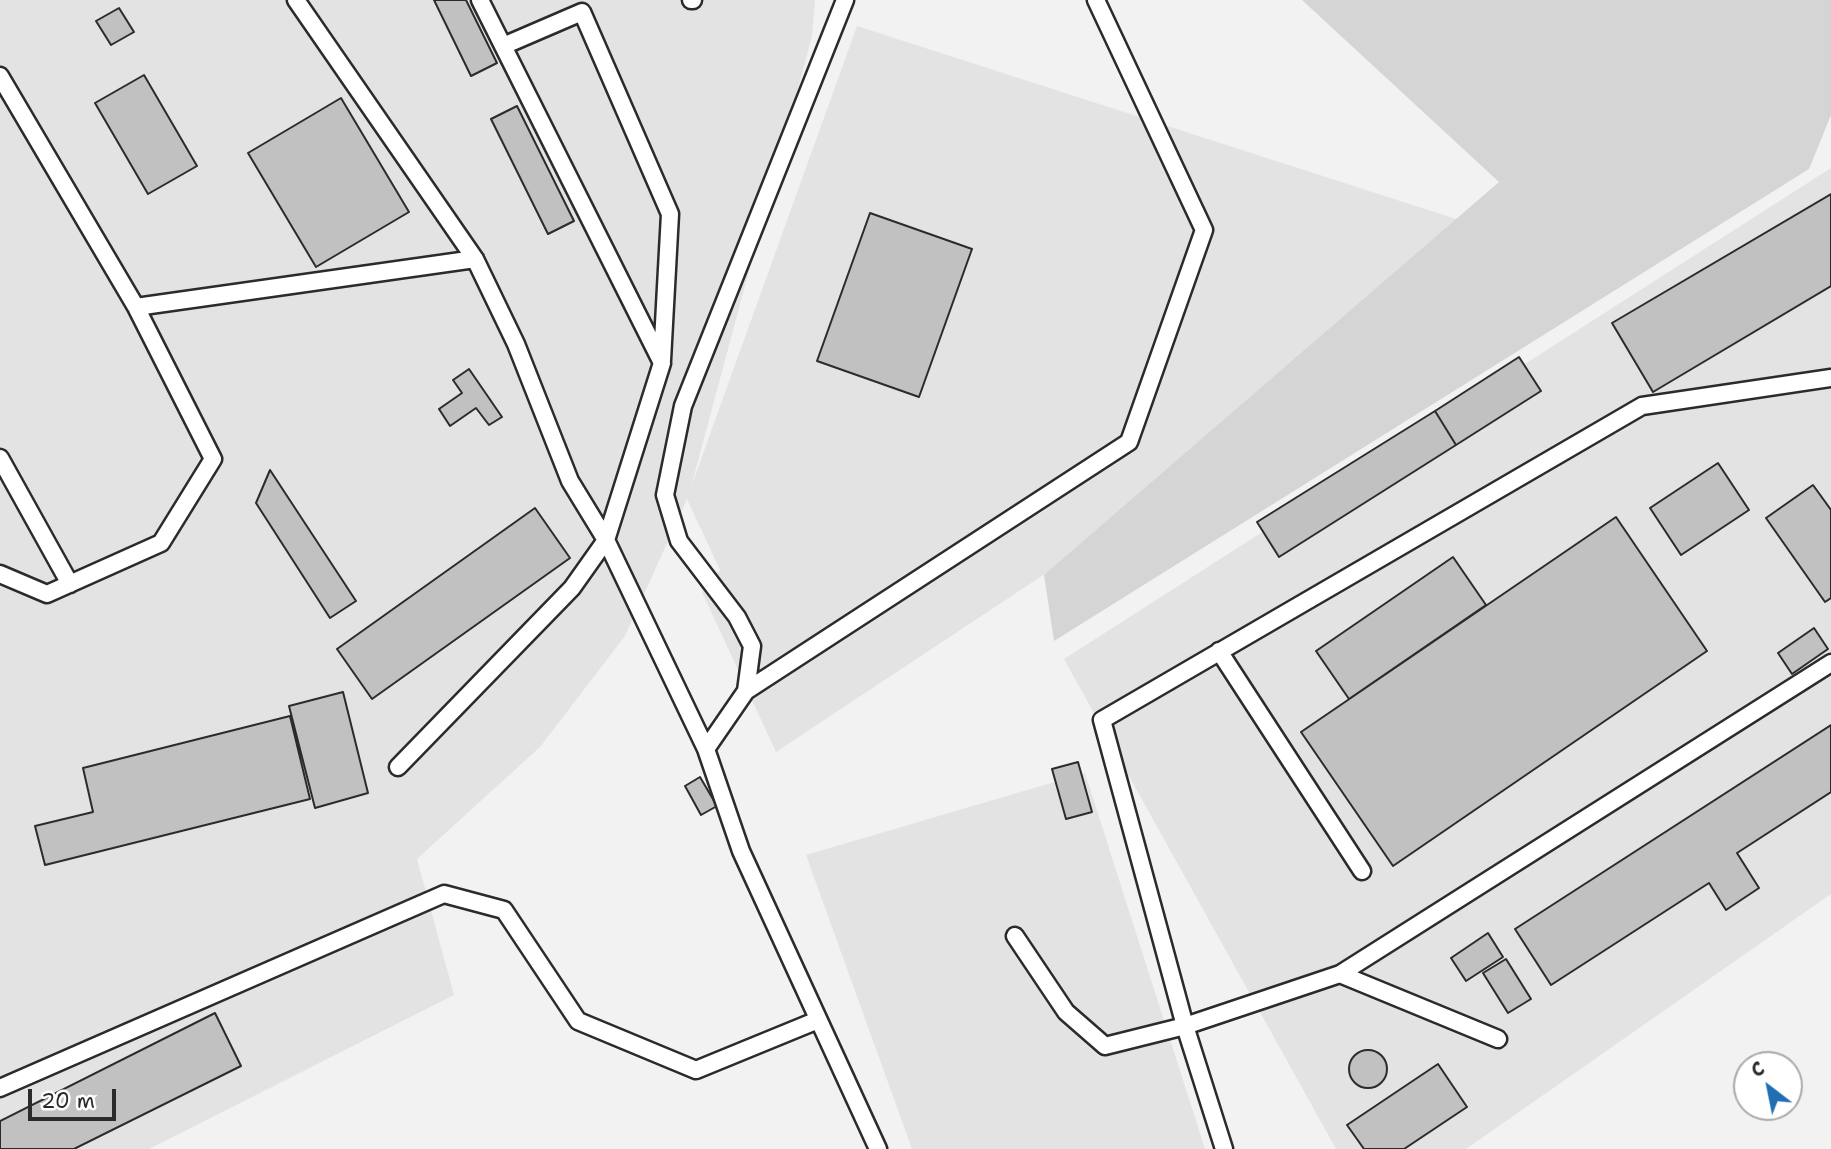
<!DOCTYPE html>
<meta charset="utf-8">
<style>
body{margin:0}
#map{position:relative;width:1831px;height:1149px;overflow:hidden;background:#f2f2f2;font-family:"Shantell Sans",sans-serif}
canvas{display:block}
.north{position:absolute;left:1733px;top:1051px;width:70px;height:70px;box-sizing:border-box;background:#fff;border:2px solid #aaa;border-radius:50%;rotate:328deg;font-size:19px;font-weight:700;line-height:28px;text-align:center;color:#2b2b2b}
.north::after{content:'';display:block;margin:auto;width:24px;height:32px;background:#1f6fb2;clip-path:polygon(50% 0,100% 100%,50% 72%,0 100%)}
.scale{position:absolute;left:28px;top:1089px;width:88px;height:32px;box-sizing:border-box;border:4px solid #2b2b2b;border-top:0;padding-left:9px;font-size:21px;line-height:24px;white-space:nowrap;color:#2b2b2b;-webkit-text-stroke:5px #fff;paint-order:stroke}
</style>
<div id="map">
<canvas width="1831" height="1149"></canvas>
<div class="north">С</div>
<div class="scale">20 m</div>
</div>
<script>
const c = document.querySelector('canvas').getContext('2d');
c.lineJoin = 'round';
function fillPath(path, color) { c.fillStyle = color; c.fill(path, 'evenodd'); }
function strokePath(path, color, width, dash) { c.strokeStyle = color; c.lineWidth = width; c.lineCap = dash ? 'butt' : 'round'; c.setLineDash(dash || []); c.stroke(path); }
fillPath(new Path2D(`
 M0,0H815L812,36L691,487L857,26L1540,246L776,752L702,592L720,570L687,499L625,636L540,747L417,859L454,995L149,1149H0Z
 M1831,168V894L1466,1149H1336L1064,659Z
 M1085,773L1205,1149H912L806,855Z`), '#e3e3e3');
fillPath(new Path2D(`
 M1302,0H1831V115L1809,169L1054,641L1044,575L1499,182Z`), '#d5d5d5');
const building = new Path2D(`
 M434,0H466L497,63L471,76Z
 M119,8L134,32L111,45L96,21Z
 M144,75L197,166L148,194L95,103Z
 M341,98L409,212L316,267L248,153Z
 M517,106L574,221L548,234L491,119Z
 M1831,194V286L1653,392L1612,323Z
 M870,213L972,249L919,397L817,361Z
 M1519,357L1541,391L1456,445L1435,411Z
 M469,369L502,417L489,425L476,408L450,426L439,409L462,393L453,380Z
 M1435,411L1456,445L1279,557L1257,522Z
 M1718,463L1749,510L1681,555L1650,508Z
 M270,470L356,601L330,618L256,503Z
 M1813,485L1831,510V598L1825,602L1766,518Z
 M535,508L570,558L372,699L337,649Z
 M1616,517L1707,651L1393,866L1301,732Z
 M1453,557L1486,605L1349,699L1316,651Z
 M1814,628L1828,649L1792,674L1778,653Z
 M343,692L368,793L315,808L289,706Z
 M290,716L310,799L45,865L35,826L93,812L83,768Z
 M1831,725V792L1737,853L1759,888L1726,910L1709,883L1551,985L1515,929Z
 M1078,762L1092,812L1066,819L1052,769Z
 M700,777L717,806L701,815L685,786Z
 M1488,933L1503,957L1466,981L1451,958Z
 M1506,959L1531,999L1508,1013L1483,973Z
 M215,1013L241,1066L74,1149H0V1121Z
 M1349 1069a19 19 0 1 1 38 0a19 19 0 1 1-38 0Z
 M1438,1064L1467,1107L1404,1149H1364L1347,1125Z`);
fillPath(building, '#c1c1c1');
strokePath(building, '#2b2b2b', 2);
const lane = new Path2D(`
 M296,0L475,259L516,344L570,481L606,540L706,749L741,851L878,1149
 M691,0H693
 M503,46L582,12L670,214L662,360
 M0,76L136,307L213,459L161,543L47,594L0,574
 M136,307L475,259
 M0,458L70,584
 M1219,651L1362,871
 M746,691L752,646L737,617L679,541L665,495L683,406L845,0
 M706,749L746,691L1129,442L1204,230L1096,0
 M398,767L572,588L606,540L662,363L480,0
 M1015,936L1066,1012L1105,1046L1185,1026L1340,974L1831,663
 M1340,974L1498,1039
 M0,1088L444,894L504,910L578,1021L696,1070L818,1020
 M1224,1149L1185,1026L1102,720L1642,406L1831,378`);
strokePath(lane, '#2b2b2b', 21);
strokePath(lane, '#fff', 16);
</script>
